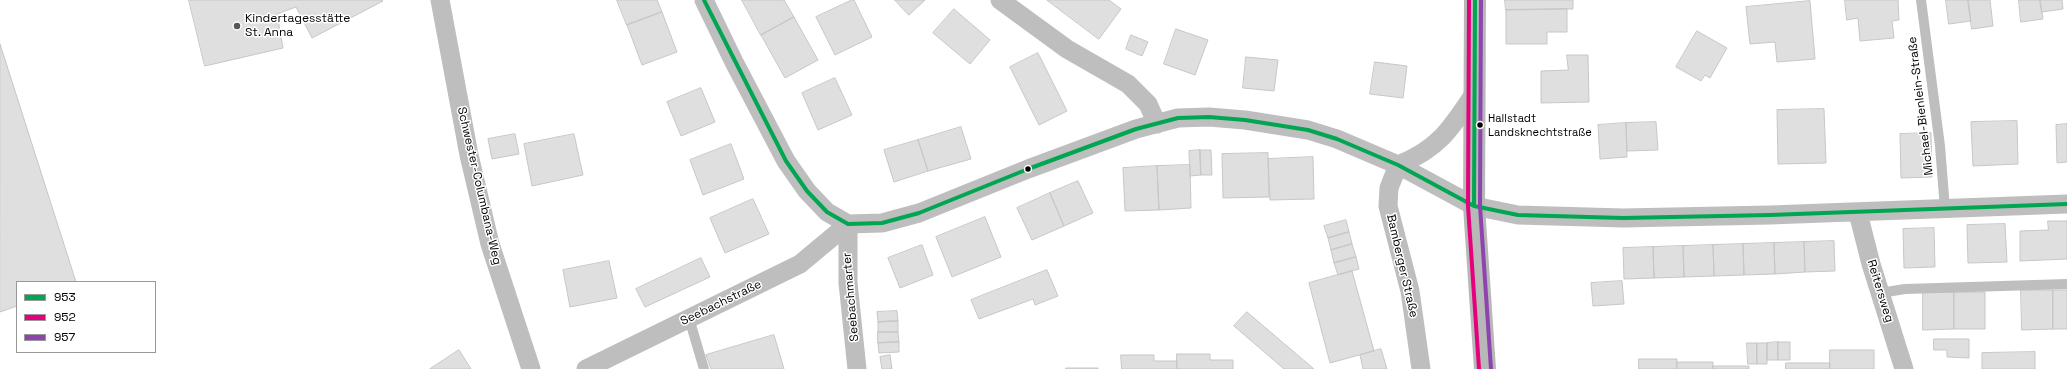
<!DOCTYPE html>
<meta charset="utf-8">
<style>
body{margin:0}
#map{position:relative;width:2067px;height:369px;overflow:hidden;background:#fff;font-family:"Space Grotesk",sans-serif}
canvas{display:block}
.legend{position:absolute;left:16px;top:281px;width:140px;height:72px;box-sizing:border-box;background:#fff;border:1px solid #999;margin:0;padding:5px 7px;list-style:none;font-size:12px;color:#000}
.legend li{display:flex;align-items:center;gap:8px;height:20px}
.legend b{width:20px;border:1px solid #999}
</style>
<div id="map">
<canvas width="2067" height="369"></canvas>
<ul class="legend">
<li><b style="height:5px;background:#00a651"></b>953</li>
<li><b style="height:5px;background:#e5007d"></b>952</li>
<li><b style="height:5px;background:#8e44ad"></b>957</li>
</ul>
</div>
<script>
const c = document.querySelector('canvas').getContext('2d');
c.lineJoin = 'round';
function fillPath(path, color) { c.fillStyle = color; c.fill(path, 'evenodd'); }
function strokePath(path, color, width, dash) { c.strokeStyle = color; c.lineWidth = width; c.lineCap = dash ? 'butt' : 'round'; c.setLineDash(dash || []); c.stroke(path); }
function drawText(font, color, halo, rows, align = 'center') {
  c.font = font + ' "Space Grotesk",sans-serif'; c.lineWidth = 3; c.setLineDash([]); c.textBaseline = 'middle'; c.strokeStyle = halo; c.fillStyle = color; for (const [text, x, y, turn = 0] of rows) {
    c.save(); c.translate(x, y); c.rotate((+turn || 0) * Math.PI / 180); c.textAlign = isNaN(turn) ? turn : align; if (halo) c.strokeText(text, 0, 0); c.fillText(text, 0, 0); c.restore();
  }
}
const building = new Path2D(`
 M189,0H382L383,1L312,38L296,7L277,14L283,48L205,66Z
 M617,0H657L662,12L627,25Z
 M742,0H784L794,17L761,35Z
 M852,0H854L872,37L835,55L816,17Z
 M895,0H925L909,15Z
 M1047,0H1109L1121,9L1099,39Z
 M1505,0H1573V9L1506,10Z
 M1845,0H1898L1899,20L1892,21L1894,38L1860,41L1858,18L1847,20Z
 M1946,0H1968L1971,21L1949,24Z
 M1968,0H1990L1993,26L1972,29Z
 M2019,0H2040L2043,19L2021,22Z
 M2040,0H2062L2063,9L2042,12Z
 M1810,1L1815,59L1777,62L1775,42L1750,44L1746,7Z
 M954,9L990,40L970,64L933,33Z
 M1567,9V32H1547V44H1506V10Z
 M662,12L677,52L642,65L627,25Z
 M794,17L818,60L785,78L761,35Z
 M1176,29L1208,40L1195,75L1164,64Z
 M1697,31L1727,48L1710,78L1705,75L1701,81L1676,67Z
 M1131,35L1148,42L1142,56L1126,49Z
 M0,44L76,282H17V306L0,312Z
 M1038,53L1067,111L1039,125L1010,67Z
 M1567,55H1588L1589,102L1541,103V71L1568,70Z
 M1246,57L1278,60L1274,91L1243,88Z
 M1375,62L1407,66L1403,98L1370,94Z
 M835,78L852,115L818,130L802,93Z
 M701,88L715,122L681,136L667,102Z
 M1824,109L1826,163L1778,164L1777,110Z
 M2017,121L2018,164L1973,166L1971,122Z
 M1656,122L1658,150L1627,151L1626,123Z
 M1626,123L1627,157L1600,159L1598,125Z
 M2067,124V162L2057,163L2056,125Z
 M961,127L971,159L928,171L918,140Z
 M1931,133L1932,177L1901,178L1900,134Z
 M515,134L519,154L492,159L488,139Z
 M574,134L583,175L532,186L524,144Z
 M918,140L928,171L894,182L884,150Z
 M731,144L744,179L703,195L690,160Z
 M1200,150H1211L1212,175H1201Z
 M1200,150L1201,175L1190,176L1189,151Z
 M1268,153L1269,197L1223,198L1222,154Z
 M1313,157L1314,199L1270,200L1268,159Z
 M1190,165L1191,208L1159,210L1157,166Z
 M1157,166L1159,210L1125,211L1123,168Z
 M1078,181L1093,213L1064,226L1050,193Z
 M1050,193L1064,226L1032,240L1017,208Z
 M753,199L769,234L725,253L710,218Z
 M985,217L1001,257L952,277L936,237Z
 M1346,220L1349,232L1328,238L1324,226Z
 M2048,221H2067V259L2020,261V231L2048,230Z
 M2005,224L2007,262L1968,263L1967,225Z
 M1934,228L1935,267L1904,268L1903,229Z
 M1349,232L1352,244L1331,250L1328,238Z
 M1834,241L1835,271L1805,272L1804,242Z
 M1804,242L1805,272L1775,274L1774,243Z
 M1774,243L1775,274L1744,275L1743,244Z
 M1352,244L1356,257L1334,263L1331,250Z
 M1743,244L1744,275L1714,276L1713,245Z
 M922,245L933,275L900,288L888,258Z
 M1713,245L1714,276L1684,277L1683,246Z
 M1683,246L1684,277L1654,278L1653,247Z
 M1653,247L1654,278L1624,279L1623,248Z
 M1356,257L1359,269L1338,275L1334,263Z
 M701,258L710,277L645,307L636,289Z
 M609,261L617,298L570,307L563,270Z
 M1047,270L1058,296L1035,305L1033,299L979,319L971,300Z
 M1352,271L1374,351L1330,363L1309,283Z
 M1622,281L1624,304L1593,306L1591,283Z
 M2021,290H2053V329L2022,330Z
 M2053,290H2067V329H2053Z
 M1923,292H1954V329L1923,330Z
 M1954,292H1985V329H1954Z
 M897,311L898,321L878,322L877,312Z
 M1247,312L1314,369H1284L1234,326Z
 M898,321V332H878V322Z
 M878,332H898L899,342L878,343Z
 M774,335L784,369H711L706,355Z
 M1934,339H1969V358L1947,357V350H1934Z
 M899,342V352L879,353L878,343Z
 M1778,342H1790V360H1778Z
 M1778,342V360H1767V343Z
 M1747,343H1757V364H1748Z
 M1757,343H1767V364H1757Z
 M1381,349L1387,369H1363L1360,355Z
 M459,350L471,369H430Z
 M1830,350H1874V369H1830Z
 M2035,352V369H1982V353Z
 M1177,354H1210V360H1233V369H1177Z
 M890,355L892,369H882L880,357Z
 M1121,355H1154V361H1177V369H1122Z
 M1639,359H1677V369H1639Z
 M1677,362H1713V369H1677Z
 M1786,363H1830V369H1786Z
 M1713,366H1749V369H1713Z
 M1066,368H1098V369H1066Z`);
fillPath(building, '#dfdfdf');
strokePath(building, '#c7c7c7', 1);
strokePath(new Path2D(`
 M1921,0L1940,146L1945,209
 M1880,293L1905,289L2067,284
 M689,318L704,369`), '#bebebe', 10);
strokePath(new Path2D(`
 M440,0L469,155L490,244L531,369
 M704,0L734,62L786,161L807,191L827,212L848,224L882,223L919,213L1028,169L1136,129L1178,118L1209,117L1245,120L1308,130L1337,139L1398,165L1474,206L1518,215L1623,218L1770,215L2067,204
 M1000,0L1067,49L1128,84L1148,104L1157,124
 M1398,165L1389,188L1388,206L1410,291L1421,369
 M1398,165C1438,149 1451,129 1474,94
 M1858,213L1871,264L1904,369
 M848,224V283L857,369
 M586,369L800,264L848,224`), '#bebebe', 19);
strokePath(new Path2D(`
 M1475,0L1474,206L1485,369`), '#b8b8b8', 22);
strokePath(new Path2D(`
 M704,0L786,161L807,191L827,212L848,224L882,223L919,213L1028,169L1136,129L1178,118L1209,117L1245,120L1308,130L1337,139L1398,165L1474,206L1518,215L1623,218L1770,215L2067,204
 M1474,206L1475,0`), '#00a651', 4);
strokePath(new Path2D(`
 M1469,0L1468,206L1479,369`), '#e5007d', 4);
strokePath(new Path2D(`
 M1481,0L1480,206L1491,369`), '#8e44ad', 4);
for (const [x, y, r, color] of [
 [237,26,4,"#595959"],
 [1480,125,3.5,"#000"],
 [1028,169,3.5,"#000"]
]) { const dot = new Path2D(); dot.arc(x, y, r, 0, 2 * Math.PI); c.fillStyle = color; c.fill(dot); strokePath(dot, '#fff', 1.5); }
drawText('11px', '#000', '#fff', [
 ["Hallstadt",1488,119],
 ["Landsknechtstraße",1488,133]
], 'left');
drawText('12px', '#000', '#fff', [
 ["Kindertagesstätte",245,19],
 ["St. Anna",245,33]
], 'left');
drawText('12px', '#000', '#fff', [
 ["Michael-Bienlein-Straße",1921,106,-97],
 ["Schwester-Columbana-Weg",479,186,77],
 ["Bamberger Straße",1402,266,77],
 ["Reitersweg",1880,291,73],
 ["Seebachmarter",851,297,-95],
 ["Seebachstraße",721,303,-26]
]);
</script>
